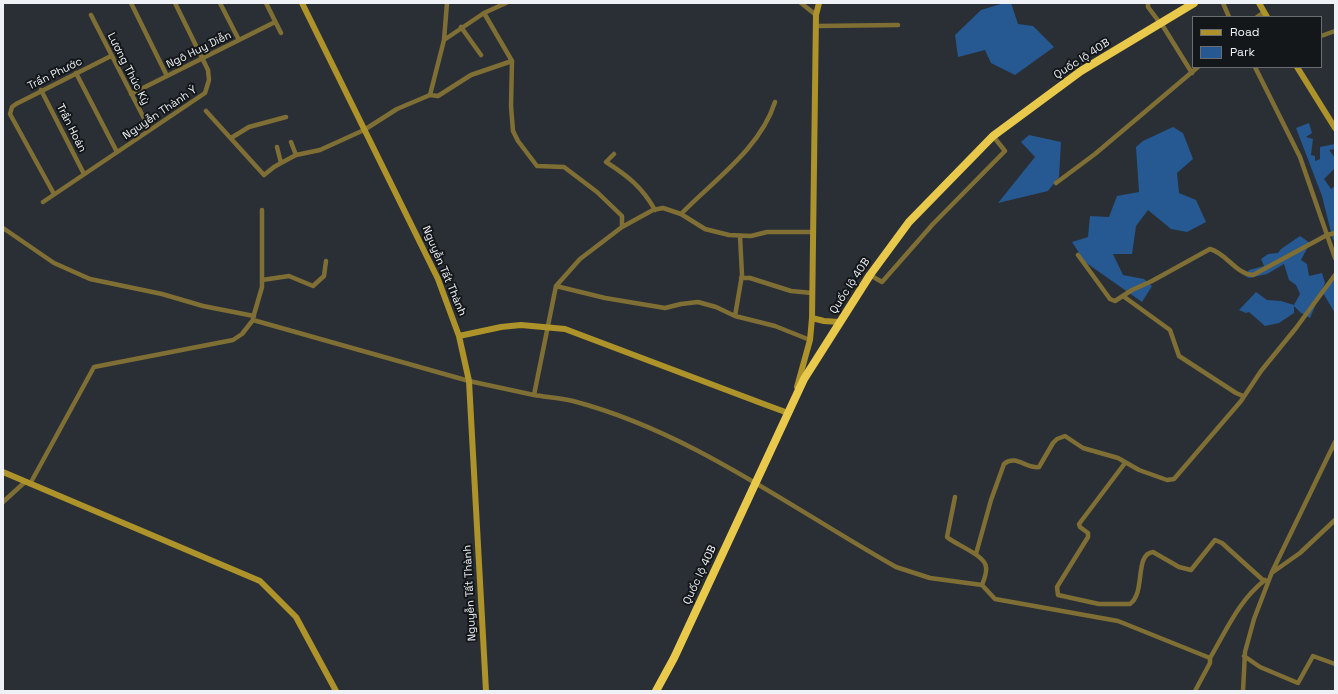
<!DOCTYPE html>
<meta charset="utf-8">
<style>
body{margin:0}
#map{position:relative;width:1338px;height:694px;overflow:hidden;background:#2a2f35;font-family:"Space Grotesk",sans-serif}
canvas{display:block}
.frame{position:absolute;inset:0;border:4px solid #eef1f6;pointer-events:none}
.legend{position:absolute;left:1192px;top:16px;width:130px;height:52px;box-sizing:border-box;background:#141719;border:1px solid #6b6e71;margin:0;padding:5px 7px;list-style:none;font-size:12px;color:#eef1f6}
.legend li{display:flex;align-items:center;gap:8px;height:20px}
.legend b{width:20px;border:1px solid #6b6e71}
</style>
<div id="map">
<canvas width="1338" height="694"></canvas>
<div class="frame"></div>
<ul class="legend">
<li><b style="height:5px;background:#ad9329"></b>Road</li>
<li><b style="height:11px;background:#265892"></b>Park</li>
</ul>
</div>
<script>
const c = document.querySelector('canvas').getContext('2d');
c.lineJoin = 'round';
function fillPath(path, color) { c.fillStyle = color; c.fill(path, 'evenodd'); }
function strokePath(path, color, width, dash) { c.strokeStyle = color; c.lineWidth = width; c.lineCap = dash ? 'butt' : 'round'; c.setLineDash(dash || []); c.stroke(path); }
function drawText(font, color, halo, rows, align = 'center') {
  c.font = font + ' "Space Grotesk",sans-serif'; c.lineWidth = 4; c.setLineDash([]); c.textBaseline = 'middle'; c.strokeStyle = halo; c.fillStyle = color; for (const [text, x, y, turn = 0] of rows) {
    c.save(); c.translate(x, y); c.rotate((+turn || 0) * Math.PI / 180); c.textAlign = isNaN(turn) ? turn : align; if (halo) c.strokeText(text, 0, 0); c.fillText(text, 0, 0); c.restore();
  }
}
fillPath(new Path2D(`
 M1004,3H1011L1018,24L1033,26L1054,47L1015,75L991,63L985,50L958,57L955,35L981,10Z
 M1309,123L1312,133L1306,137L1313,139L1311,155L1315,156V161L1320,159V147L1335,144V149L1329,150L1335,158V168L1324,179L1331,189L1335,186V240H1333L1322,196L1296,128Z
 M1173,127L1183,133L1193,159L1177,173L1179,193L1196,200L1206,222L1187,232L1171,229L1148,210L1136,226L1132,254H1113L1123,275L1144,279L1152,286L1142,302L1085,262L1072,242L1088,237L1090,216L1109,217L1117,196L1139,192L1136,147L1143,141Z
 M1029,135L1061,142L1059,177L1048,191L998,203L1035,157L1021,142Z
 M1300,236L1310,243L1301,260L1307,264L1309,276L1322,273L1325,283L1310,318L1301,313L1294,306V313L1279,323L1265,326L1249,312L1246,313L1239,310L1256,292L1267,300L1281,301L1294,305L1300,294L1296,285L1289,280L1284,264L1267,274L1249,278L1245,276L1249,270L1264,266L1261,259L1268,254L1278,253L1281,249Z
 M1335,277V313L1323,293Z`), '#265892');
strokePath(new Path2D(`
 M131,3L167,76
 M220,3L239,40
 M266,3L281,33
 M801,3L816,15
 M1148,3V7L1160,23
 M1223,3L1229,17
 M484,13L512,61L511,106L513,131L518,141L537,166L564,167L597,192L622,216V227L580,259L556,286L605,298L665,308L681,304L698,302L716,307L735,316L775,326L810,340
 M91,15L150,130
 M1257,17L1264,12
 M1161,23L1192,73
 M817,26L898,25
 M461,27L481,55
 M1321,36L1335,31
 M444,40L484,13L506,3
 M1255,67L1300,157L1335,258
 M76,73L117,152
 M41,90L84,174
 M131,94L275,22
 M430,95L438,96L471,75L512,61
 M206,111L264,175L274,167L281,163L277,147
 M231,138L249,127L286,117
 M614,154L606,162C628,176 642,187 655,210
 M296,155L320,150L364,130L397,109L430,95L444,40L447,3
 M281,163L296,155L291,142
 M1056,183L1095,154L1198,67
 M54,194L10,114L12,107L16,104L111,56
 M43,202L205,93L209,80L208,70L175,3
 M681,214C714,180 760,149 775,102
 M622,227L653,210L663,208L681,214L705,229L729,235L751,236L767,232H813
 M3,228L54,263L90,279L162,294L203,306L254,316
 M1078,255L1110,299L1115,301L1132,290L1152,281L1210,249C1226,253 1236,274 1253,275L1327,235L1335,233
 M870,275L882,282L933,224L1005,151L993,136
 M741,278H750L791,291L812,293
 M262,280L289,276L313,286L324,276L326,261
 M1123,296L1170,330L1179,356L1236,393L1243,396
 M735,316L742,275L740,236
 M253,318L262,287V210
 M534,395C546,397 560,398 573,401C691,432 791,508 896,567L930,578L982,585L995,599L1118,621L1210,658V663L1195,691
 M1125,463L1079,524L1080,527L1088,533V537L1057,587L1058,595L1099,604H1130C1146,593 1134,554 1153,552L1179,567L1191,570L1215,540L1222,543L1264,581
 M30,484L94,367L233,340L242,334L253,320L469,381L534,395L556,286
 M955,497L947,537C956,545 985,555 986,567C987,573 984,580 982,585
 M3,502L25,482
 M976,554L991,500L1004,464C1015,454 1027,469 1039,467L1053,443L1057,439L1065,436L1083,448L1118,458L1139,470L1167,480L1174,479L1241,401L1261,371L1296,328L1335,275
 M1273,572L1300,553L1335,520
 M1244,656L1260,667L1298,683L1313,656L1335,664
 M1210,658C1226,631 1239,600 1265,580
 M1243,691L1245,652L1254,619L1272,572L1335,442`), '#7f6f34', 4.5);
strokePath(new Path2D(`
 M302,3L438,279L459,336L469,381L486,691
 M1259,3L1267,17
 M1297,67L1335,128
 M812,318L824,321L839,322
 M459,336L501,327L521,325L565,329L761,403L788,413L789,411
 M797,387L810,340L812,318L816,15L819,3
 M3,472L260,581L296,617L336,691`), '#ad9329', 6);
strokePath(new Path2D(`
 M656,691L674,658L804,379L870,275L909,222L993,136L1081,71L1194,3`), '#e9c94b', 8);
drawText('11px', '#eef1f6', '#141719', [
 ["Ngô Huy Diễn",199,50,-26],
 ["Quốc lộ 40B",1082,59,-33],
 ["Lương Thúc Kỳ",128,69,63],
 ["Trần Phước",55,74,-26],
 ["Nguyễn Thành Ý",160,113,-34],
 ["Trần Hoán",71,128,63],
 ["Nguyễn Tất Thành",444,271,67],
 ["Quốc lộ 40B",850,286,-57],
 ["Quốc lộ 40B",700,575,-65],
 ["Nguyễn Tất Thành",470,593,-93]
]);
</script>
